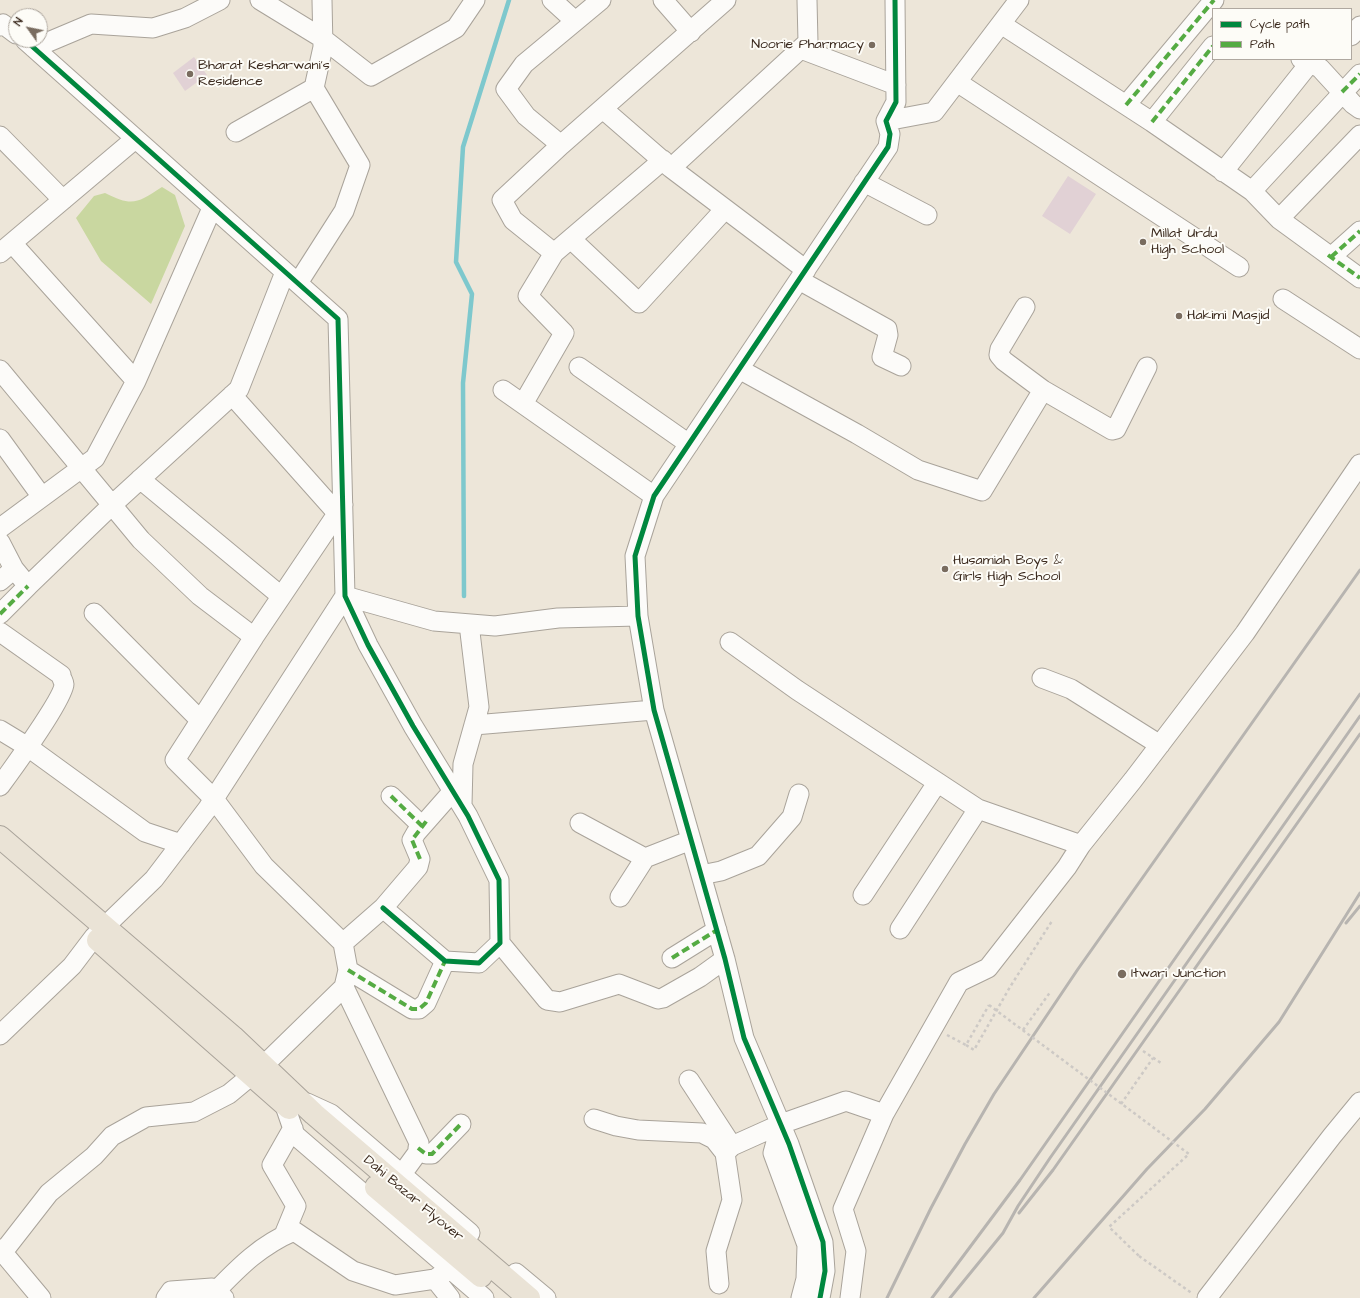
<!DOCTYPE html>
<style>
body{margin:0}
#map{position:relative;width:1360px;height:1298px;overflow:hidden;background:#ede6d9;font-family:"Architects Daughter",sans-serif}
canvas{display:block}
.legend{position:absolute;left:1212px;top:8px;width:140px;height:52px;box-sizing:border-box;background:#fdfcf7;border:1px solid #afa8a0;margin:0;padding:5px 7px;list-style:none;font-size:12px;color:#3b2a1e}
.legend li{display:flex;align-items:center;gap:8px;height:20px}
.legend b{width:20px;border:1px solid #afa8a0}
.north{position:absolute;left:8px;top:8px;width:40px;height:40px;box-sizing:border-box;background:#fdfcf7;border:1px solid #afa8a0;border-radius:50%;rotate:303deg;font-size:11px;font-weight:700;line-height:16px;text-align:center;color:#3b2a1e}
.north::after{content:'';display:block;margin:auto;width:14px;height:18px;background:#796c5f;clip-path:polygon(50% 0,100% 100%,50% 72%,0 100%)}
</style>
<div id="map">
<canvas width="1360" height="1298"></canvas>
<ul class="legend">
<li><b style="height:5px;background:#00873e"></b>Cycle path</li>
<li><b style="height:5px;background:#55ab43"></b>Path</li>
</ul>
<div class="north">N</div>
</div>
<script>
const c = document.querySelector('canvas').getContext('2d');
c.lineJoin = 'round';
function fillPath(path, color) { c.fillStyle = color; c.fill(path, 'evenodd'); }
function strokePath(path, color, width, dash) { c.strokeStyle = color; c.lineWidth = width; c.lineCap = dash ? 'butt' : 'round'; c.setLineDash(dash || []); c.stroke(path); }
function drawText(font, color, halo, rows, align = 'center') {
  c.font = font + ' "Architects Daughter",sans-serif'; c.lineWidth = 4; c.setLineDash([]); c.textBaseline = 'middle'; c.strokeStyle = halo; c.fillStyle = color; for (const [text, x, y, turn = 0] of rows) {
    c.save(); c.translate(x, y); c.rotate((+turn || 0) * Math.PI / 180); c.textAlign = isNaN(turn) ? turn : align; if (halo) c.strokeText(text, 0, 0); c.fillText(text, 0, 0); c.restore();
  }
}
fillPath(new Path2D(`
 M162,187L175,195L185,226L151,304L101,261L76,218L94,196L105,193C133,207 137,203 162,187Z`), '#c9d7a0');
strokePath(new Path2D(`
 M464,596L463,383L472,294L456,262L463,147L509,0`), '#7ec8cd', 4.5);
fillPath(new Path2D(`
 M194,57L207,75L185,91L173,73Z
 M1068,176L1096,194L1070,234L1042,216Z`), '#e1d1d5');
const minor = new Path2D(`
 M260,0L322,38L371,76L456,28L475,0
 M552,0L575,21
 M601,0L524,64L506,89L526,116L561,145L726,0
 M663,0L691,32
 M1001,24L1152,122L1252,191L1279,219L1360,278
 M0,26L3,24L16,34
 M1351,36L1360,26
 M25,40L338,319L345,596L368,645L413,726L468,816L499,880L500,943L479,963L445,961L383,908
 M34,48L91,24L153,28L185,18L220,0
 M801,49L896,85
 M1301,59L1320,68L1353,104L1360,109
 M957,82L1239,267
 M1126,105L1214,0
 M603,109L671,168L808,42L807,0
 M886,121L934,112L1019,0
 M1152,122L1213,46
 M236,132L314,88
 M0,136L63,200
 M561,145L502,200L513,220L554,253L663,160
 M671,168L806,270
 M1223,172L1309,64
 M864,182L927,215
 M1252,191L1360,74
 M1279,219L1360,135
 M571,239L639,303L725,209
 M12,243L136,381
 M0,253L135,139
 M1331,257L1360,231
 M799,280L887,329L888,335L882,357L901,366
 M298,283L344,211L360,165L314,88L323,47L322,0
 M1283,299L1360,349
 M1025,307L1000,349L999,355L1004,361L1043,390L1112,430L1116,429L1147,367
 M579,367L689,444
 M739,369L857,434L918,470L982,491L1043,390
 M0,370L112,505L239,389L285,272
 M503,390L654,496
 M232,395L337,513
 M523,404L564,333L528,296L554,253
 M0,439L42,497
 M140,479L281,596
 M0,528L95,458L136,381L212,208
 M0,542L14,569L0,581
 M14,569L28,586L112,505L141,540L200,596L254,637L343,505
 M345,596L434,621L495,626L558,618L638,616
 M94,613L200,720
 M0,614L28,586
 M0,632L61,675C61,678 64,682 64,684C64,698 11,771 0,786
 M730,642L797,690L978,809L1081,845
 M1042,678L1071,689L1160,745
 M474,725L654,710
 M0,730L28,747L145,832L181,844
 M391,796L422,826
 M462,805L463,764L479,707L469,624
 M580,823L645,858
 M701,875L721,871L758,856L792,817L799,794
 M863,895L937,783
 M620,897L645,858L691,840
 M900,929L978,809
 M343,943L383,908L418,867L420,859L412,840L416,833L453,791
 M500,943L547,1000L560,1002L619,984L658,999L663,998L700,977L725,959
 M672,958L717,930
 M348,970L412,1009H419L426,1003L445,961
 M344,987L419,1143L418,1152L402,1174
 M0,1035L72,966L94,937L154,879L208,808L345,596
 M689,1080L732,1146
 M284,1103L295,1135L484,1298
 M307,1103L331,1114L470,1233
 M594,1119L616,1126L638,1130L702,1133L714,1139L725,1153
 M781,1124L773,1153L807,1245L806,1279L801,1298
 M418,1148L426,1154H432L461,1124
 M284,1235L296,1206L272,1165L293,1128
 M0,1249L41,1298
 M3,1252L49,1193L94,1156L112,1136L146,1117L194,1112L229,1094L264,1065L344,987L348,970L343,943L264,866L214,799L175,760L254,637
 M516,1273L546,1298
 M435,1279L450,1298
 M719,1284L716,1251L732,1200L725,1153L732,1146L781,1124L846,1101L884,1114
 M215,1292C240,1266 261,1245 294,1231L353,1271L395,1285L435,1279L450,1269
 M166,1298L171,1291L212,1288L224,1298
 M820,1298L825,1271L823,1242L789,1144L744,1038L725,959L654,710L638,616L635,556L654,496L888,147L890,134L886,121L896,102L895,0
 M850,1298L856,1251L843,1209L884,1114L959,982L988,968L1067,867L1081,845L1133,780L1245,633L1360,464
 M1207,1298L1332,1136L1360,1102`);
const major = new Path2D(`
 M0,837L233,1037L314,1114L529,1298
 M98,940L289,1108
 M376,1187L481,1276`);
strokePath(minor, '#a9a39a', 21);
strokePath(major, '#a9a39a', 24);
strokePath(new Path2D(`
 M1023,1030L1051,991
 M947,1035L966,1045L989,1005
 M966,1045L974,1050L1010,987L1052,921
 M1143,1051L1161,1063
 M1121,1104L1153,1058
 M1139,1256L1193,1294`), '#cdc9c5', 2.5, [3, 3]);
strokePath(minor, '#fcfbf9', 19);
strokePath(major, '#eae3d6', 22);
strokePath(new Path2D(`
 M1346,923L1360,906
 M1019,1213L1053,1170L1360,734
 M887,1298L931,1208L965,1144L994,1094L1078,969L1360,570
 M932,1298L1020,1180L1360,694
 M950,1298L1003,1233L1018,1206L1050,1158L1360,716
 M1034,1298L1147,1169L1205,1109L1279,1022L1360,893`), '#b7b4b0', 3);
strokePath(new Path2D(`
 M989,1005L1189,1154L1109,1227L1139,1256`), '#cdc9c5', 2.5, [3, 3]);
strokePath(new Path2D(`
 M1342,92L1360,74
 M1126,105L1214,0
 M1152,122L1213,46
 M1328,255L1360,278
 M1331,257L1360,231
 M0,614L28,586
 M391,796L422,826
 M420,859L412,840L428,819
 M672,958L717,930
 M348,970L412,1009H419L426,1003L445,961
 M418,1148L426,1154H432L461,1124`), '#55ab43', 4, [8, 4]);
strokePath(new Path2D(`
 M25,40L338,319L345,596L368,645L413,726L468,816L499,880L500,943L479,963L445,961L383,908
 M820,1298L825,1271L823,1242L789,1144L744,1038L725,959L654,710L638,616L635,556L654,496L888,147L890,134L886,121L896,102L895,0`), '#00873e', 5);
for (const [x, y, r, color] of [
 [872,45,4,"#796c5f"],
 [190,74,4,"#796c5f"],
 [1143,242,4,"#796c5f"],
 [1179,316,4,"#796c5f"],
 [945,569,4,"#796c5f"],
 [1122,974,5,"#796c5f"]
]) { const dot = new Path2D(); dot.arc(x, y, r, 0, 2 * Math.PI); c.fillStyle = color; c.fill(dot); strokePath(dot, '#fdfcf7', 1.5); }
drawText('14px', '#3b2a1e', '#fdfcf7', [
 ["Noorie Pharmacy",864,45,"right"],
 ["Bharat Kesharwani's",198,66],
 ["Residence",198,82],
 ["Millat Urdu",1151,234],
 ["High School",1151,250],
 ["Hakimi Masjid",1187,316],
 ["Husamiah Boys &",953,561],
 ["Girls High School",953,577],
 ["Itwari Junction",1131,974]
], 'left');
drawText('14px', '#3b2a1e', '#fdfcf7', [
 ["Dahi Bazar Flyover",413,1199,40]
]);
</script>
